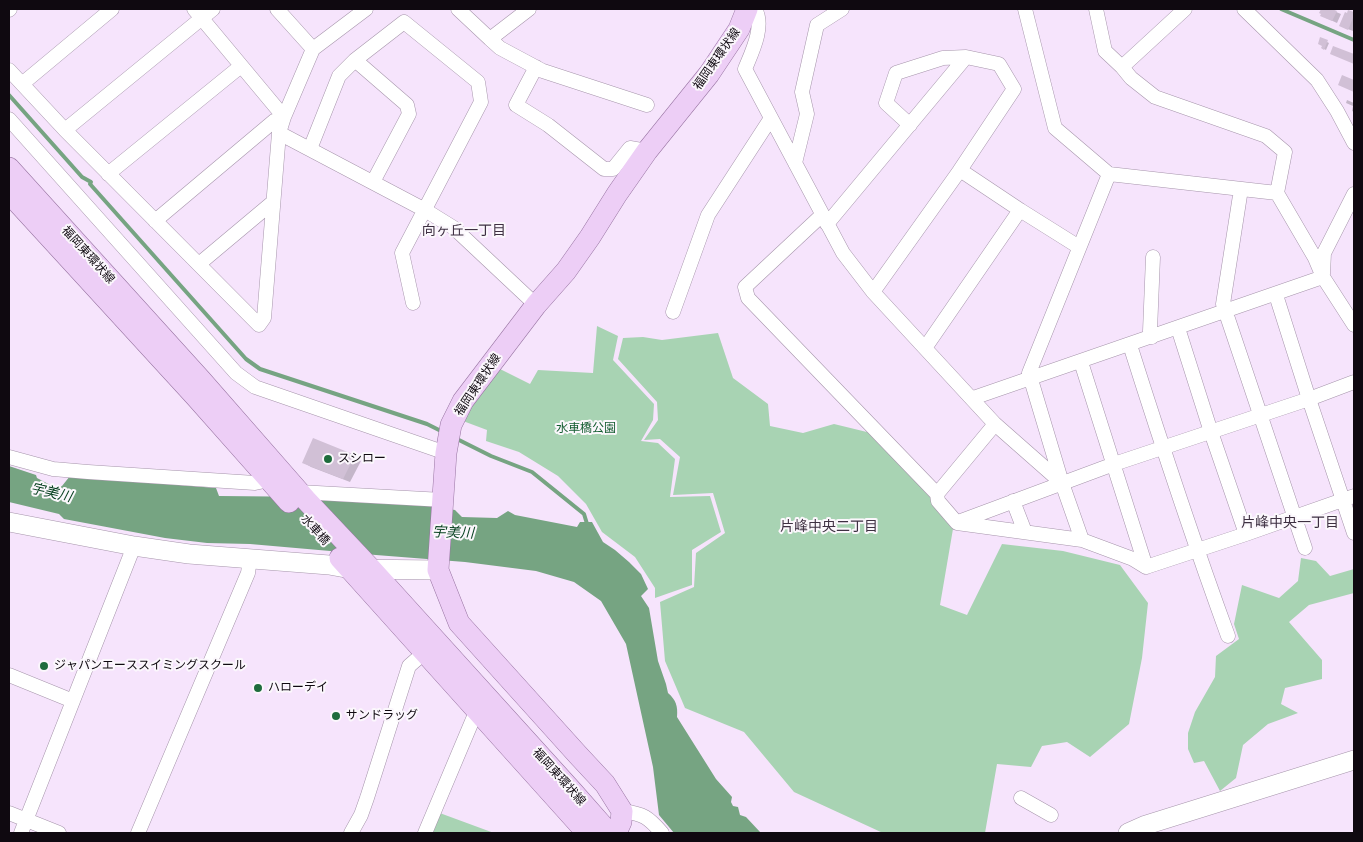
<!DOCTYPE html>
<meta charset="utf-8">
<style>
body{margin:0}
#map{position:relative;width:1363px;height:842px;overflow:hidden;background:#f6e4fc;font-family:"PT Sans",sans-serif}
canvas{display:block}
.frame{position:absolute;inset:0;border:10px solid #0f0910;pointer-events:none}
</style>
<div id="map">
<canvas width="1363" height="842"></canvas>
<div class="frame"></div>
</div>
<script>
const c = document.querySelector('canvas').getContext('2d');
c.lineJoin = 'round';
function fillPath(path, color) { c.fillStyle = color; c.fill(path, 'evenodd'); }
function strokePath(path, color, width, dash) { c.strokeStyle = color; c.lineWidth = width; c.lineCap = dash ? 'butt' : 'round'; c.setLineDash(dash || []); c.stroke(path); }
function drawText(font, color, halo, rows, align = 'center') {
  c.font = font + ' "PT Sans","Noto Sans JP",sans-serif'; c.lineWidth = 4; c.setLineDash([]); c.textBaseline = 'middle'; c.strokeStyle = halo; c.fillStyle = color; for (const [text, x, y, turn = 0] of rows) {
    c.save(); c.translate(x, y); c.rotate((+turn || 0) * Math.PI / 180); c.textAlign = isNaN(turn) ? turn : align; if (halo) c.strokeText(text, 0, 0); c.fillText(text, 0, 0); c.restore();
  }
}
fillPath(new Path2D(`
 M597,326L618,336L613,360L654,404L653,420L641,441L658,443L675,459L670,497L710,496L721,532L692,550V585L655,598V588L635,557L602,532L586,504L558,476L519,452L486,441L487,430L463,421L494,366L530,384L538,370L593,373Z
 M718,333L733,378L768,404L770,426L803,433L834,424L871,433L954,523L940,605L967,615L1002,544L1063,551L1120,565L1148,603L1142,658L1129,724L1090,757L1067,742L1042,746L1031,767L997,764L985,833H883L794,792L744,732L685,708L665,661L660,602L694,587L696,553L725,533L713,493L673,495L680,457L660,439L644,440L658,420L657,402L618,359L623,338L643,337L662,340Z
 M1301,558L1316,561L1330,576L1354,569V593L1309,605L1289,622L1322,660V679L1285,688L1281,704L1298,713L1268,724L1243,745L1236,778L1220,791L1204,761L1194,763L1188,749V733L1195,712L1215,677L1216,656L1239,639L1234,624L1242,585L1279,598L1298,581Z
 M437,812L494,833H429Z`), '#a8d3b3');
fillPath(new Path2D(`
 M9,466L36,475L37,478L56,488L62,486L70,476L216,488L219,496L325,497L432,506L455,510L462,517L497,518L508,511L515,515L577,527L580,522H592L603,542L615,550L629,562L641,574L648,589L641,596L649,608L658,661L666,684L668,693C676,700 678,706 677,717L716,779L732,797L731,802L733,806L738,807L740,815L746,817L761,833H674L659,815L653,767L626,644L601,601L574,582L536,571L465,562L376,555L250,544L207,543L165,538L64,519L59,514L9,502Z`), '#76a482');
fillPath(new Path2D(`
 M1323,9H1329L1341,14L1337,23L1326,18L1321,12Z
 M1349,11L1354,14V28L1353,31L1345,28Z
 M1321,39L1329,43L1326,50L1322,48L1323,45Z
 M1347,100L1354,103V112L1352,111L1353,106L1346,103Z
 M354,457L361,461L350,482L311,467L304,463Z`), '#0003');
strokePath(new Path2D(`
 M1281,9L1354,40
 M9,95L82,177L91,182L90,184L246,359L260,369L427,424L443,432
 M457,439L491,456L532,472L584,514L588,527`), '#76a482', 4);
fillPath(new Path2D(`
 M1321,9H1332L1337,11L1332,21L1320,16L1321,14L1319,13Z
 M1348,10L1354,12V15L1348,30L1339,26L1345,12L1347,13Z
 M1320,37L1328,40L1324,50L1321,48L1322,46L1318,44Z
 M1333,46L1354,54V64L1330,54Z
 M1342,75L1354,80V92L1338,85Z
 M313,438L355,455L343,479L302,463Z`), '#d1c0d6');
const street = new Path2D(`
 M194,9L284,117
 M277,9L313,49
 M458,9L490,39L529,9
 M755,9C765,26 752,52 745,69L843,253L873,292L995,424L1062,483
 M1025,9L1055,128L1109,174L1277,193
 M1096,9L1105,51L1122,67L1131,78L1155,97L1266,136L1285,152L1277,193L1315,258L1323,277L1354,325
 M1244,9L1317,80L1337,111L1354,143
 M9,10L10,9
 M490,39L500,48L543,71L647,105
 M355,60L407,105L409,114L373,182
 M536,67L516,105L548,125L604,169H613L630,148L647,151
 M1122,67L1185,9
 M9,70L65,130L259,325L264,318L279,133L284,117L313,49L366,9
 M22,84L112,9
 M9,119L236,373L255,387L446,453
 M910,125L886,103L896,73L943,58L966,57
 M65,130L213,9
 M279,133L425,210L454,228L536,305
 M310,149L339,76L355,60L404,22L478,82L481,102L402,253L413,303
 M795,163L807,114L802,92L817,25L842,9
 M960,170L1020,210L1079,247
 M108,174L241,66
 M1241,189L1223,304L1305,548
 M822,215L745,287L748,298L937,494L938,501L957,523L1082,540L1133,559L1146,567L1246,534L1354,496
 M155,221L274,121L284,117
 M827,224L966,57L999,64L1014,89L960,170L873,292
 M199,264L273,202
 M1323,274L1324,253L1354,194
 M1276,295L1309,399L1354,533
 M673,312L708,215L771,118
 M1178,328L1211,432L1246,534
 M1152,337L1150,331L1153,257
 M1130,345C1161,443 1193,540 1228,636
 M925,348L1020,210
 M1081,362L1146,567
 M973,398L1323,277
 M9,457L53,469L88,472L255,483L269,480
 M299,492L443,500
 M937,494L995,424
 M1013,501L1025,532
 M958,522L1114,464L1309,399L1354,382
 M1082,540L1062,483L1029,373L1109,174
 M9,675L73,701
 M1021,798L1051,815
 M622,811C644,814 648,817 662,833
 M9,813L59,833
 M21,833L134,546
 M138,833L248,573L250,559
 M351,833L361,815L367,798L409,666L425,652
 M425,833L473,719L479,713`);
const secondary = new Path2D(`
 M9,522L134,546L189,554L329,565L351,569L438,570
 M1128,833L1146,825L1354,760`);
const primary = new Path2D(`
 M9,168L201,380L306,500L371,569L572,791L609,833
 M9,193L195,396L289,502
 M340,558L587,833
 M616,833L621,822L622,811L605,784L578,755L459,623L438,570L446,453L451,425L463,401L536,305L566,271L590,237L617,194L647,151L709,74L739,29L747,9`);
strokePath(street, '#a695ab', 15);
strokePath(secondary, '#a695ab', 20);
strokePath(primary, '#9874a2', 22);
strokePath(street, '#fff', 14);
strokePath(secondary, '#fff', 19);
strokePath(primary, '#edcef6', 21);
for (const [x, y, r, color] of [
 [328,459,5,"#1e6c3c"],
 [44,666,5,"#1e6c3c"],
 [258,688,5,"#1e6c3c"],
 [336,716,5,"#1e6c3c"]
]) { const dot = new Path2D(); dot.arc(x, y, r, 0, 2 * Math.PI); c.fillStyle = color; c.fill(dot); strokePath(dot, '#fbf7fc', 2); }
drawText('12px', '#0f0910', '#fbf7fc', [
 ["福岡東環状線",717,59,-55],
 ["福岡東環状線",88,255,48],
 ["福岡東環状線",478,385,-56],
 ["水車橋",315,530,48],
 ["福岡東環状線",559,777,48]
]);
drawText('12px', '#145d31', '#fbf7fc', [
 ["水車橋公園",586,429]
]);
drawText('12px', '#0f0910', '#fbf7fc', [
 ["スシロー",338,459],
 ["ジャパンエーススイミングスクール",54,666],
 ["ハローデイ",268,688],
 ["サンドラッグ",346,716]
], 'left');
drawText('14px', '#3e3042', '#fbf7fc', [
 ["向ヶ丘一丁目",464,231],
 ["片峰中央一丁目",1290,523],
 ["片峰中央二丁目",829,527]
]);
drawText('italic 14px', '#053f1e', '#fbf7fc', [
 ["宇美川",51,493,13],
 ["宇美川",453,533,2]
]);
</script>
